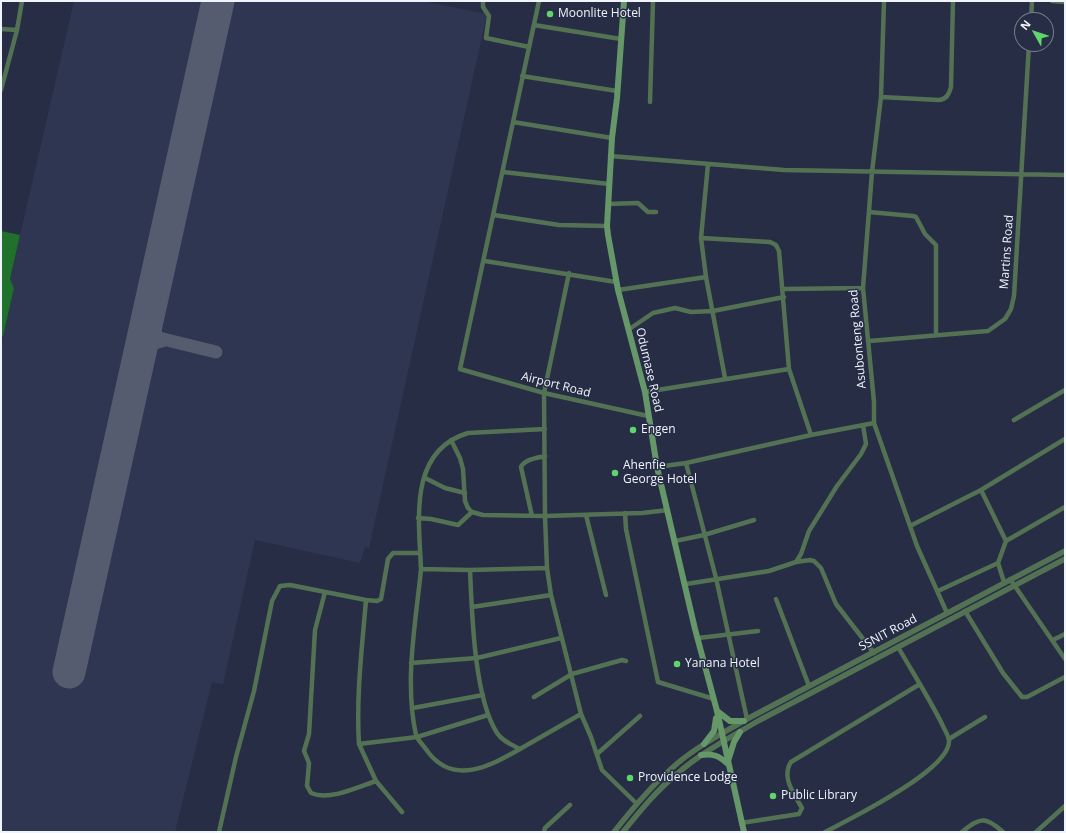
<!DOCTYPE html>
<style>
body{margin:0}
#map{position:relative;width:1066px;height:833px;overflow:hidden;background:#272d44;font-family:"Open Sans",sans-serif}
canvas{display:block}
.frame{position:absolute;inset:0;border:2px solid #f0f4fd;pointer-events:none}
.north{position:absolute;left:1014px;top:12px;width:40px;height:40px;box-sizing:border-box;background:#272d44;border:1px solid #777d8e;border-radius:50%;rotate:309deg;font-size:11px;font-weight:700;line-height:16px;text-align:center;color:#f0f4fd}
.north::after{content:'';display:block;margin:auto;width:14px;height:18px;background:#5fd56b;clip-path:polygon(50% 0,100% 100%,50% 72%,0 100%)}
</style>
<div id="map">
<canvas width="1066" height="833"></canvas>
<div class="frame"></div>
<div class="north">N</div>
</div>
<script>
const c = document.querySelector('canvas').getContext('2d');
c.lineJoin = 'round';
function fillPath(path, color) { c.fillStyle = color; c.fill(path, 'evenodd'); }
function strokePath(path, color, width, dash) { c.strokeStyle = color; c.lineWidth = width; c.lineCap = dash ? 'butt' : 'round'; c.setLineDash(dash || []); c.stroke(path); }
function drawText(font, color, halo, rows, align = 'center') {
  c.font = font + ' "Open Sans",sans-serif'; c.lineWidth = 3; c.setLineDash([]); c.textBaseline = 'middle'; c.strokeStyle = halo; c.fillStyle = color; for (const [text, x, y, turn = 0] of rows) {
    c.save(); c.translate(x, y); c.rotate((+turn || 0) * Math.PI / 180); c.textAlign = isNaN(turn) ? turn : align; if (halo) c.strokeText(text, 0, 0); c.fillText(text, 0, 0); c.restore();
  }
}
fillPath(new Path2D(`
 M74,1H422L487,14L369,548L365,547L360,563L255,540L223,684L212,682L175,832H1V344L14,288L10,279Z`), '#2e3652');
fillPath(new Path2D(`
 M1,231L20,235L10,279L14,288L3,336H1Z`), '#20712c');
strokePath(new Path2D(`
 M148,315L152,329L159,338L216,352
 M139,357L151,344L165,340`), '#565c70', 13);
strokePath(new Path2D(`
 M69,672L218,1`), '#565c70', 33);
strokePath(new Path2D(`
 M483,1V7L489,16L486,38L529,47
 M539,1L460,369L544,393L648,416
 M884,1L881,97L872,172L863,288L874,402V423L917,546L947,613
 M1052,1L1065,2
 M1031,20L1032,1
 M534,25L621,39
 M1,29L17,30
 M522,76L617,91
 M1,90L17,30L22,1
 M881,97L939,100C947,99 949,94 951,87L953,1
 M650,102L653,1
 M513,122L612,138
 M610,156L784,170L1065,175
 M708,164L701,238L706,277L725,378
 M503,172L609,184
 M608,204L638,203L648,212H656
 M869,212L913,216L916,217L925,234L936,245V335
 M494,215L559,225L607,226
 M701,238L770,242L776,245L779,251L789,369
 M485,261L616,282
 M783,289L863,288
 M618,290L706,277
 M628,330L653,313L675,308L691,312L713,311L784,297
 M869,341L988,331L1005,319L1011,309L1014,296L1029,44
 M645,392L789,369L811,435L874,423
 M1014,420L1065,390
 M545,429L468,433C408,451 419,520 421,569L470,570L547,568
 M451,440L460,458L463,469L465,501L468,508L472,512L483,515L545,516L544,393L569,273
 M686,463L716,578L747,719
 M657,467L686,463L811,435
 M425,478L445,488L465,493
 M981,490L1006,541L998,563L1004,582
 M625,513L626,529L658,682L714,699
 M586,515L606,595
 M532,516L521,467C525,459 537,458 545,456
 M418,518L431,519L458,525L472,512
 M910,526L981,490L1065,439
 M675,541L704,535L754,520
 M1006,541L1065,507
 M420,553H393L388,559L381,599L377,601L366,600C362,648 356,696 359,744L417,737L488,715
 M796,562L810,560L814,561L821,568L836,604L874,653
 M421,569C416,622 404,681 416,735C418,741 425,747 428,752C454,786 490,766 520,749
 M470,570C472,614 474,697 497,733C502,741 512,745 520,749L581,714
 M1010,579L1065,659
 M686,584L769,571L796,562L801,554L809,531L837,486L861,454L866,444L863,425
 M938,591L998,563
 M325,592L315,630L309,734L304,751L309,763L307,786L311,793C330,801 358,787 376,781
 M776,599L809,686
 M472,607L551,595
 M965,611L1003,673L1022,697H1027L1065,677
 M698,638L758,631
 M1053,640L1065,634
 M411,663L477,658L561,638
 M534,697L572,674L622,660L626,661
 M413,708L483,695
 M949,739L985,717
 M359,744L376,781L402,812
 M597,754L640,716
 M636,803L602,770L591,737L581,714L551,595L547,568L545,516L642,513L668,510
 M741,823L799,814L802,808C794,794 781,777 791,762L920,684
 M219,832L236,757L254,691L272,601L280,586L290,585L366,600
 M544,832L545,828L570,805
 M825,832C850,819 950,770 949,741C949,736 944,729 942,724C929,698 913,673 898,647
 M962,832C980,817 985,816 1003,832
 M1036,832L1065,806`), '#537254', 4.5);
strokePath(new Path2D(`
 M614,832C632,809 650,787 672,768C694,748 721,734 747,719L1065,551
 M623,832C640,811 657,790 678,773C702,752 731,737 758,721L1065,559`), '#537254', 5.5);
strokePath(new Path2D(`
 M624,1L617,98L612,138L607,226L608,235L618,290L645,392L657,467L695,629L717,711L744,832
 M717,711L730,721H744
 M704,744L714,731L716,718
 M701,755C713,753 719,756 728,764
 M728,761L734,742L740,732`), '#669768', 6);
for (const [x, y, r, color] of [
 [550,14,4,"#5fd56b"],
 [633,430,4,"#5fd56b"],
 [615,473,4,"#5fd56b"],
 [677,664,4,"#5fd56b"],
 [630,778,4,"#5fd56b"],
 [773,796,4,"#5fd56b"]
]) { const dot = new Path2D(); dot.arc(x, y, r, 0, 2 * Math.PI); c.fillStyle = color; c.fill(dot); strokePath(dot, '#272d44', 1.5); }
drawText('12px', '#f0f4fd', '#272d44', [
 ["Moonlite Hotel",558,14],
 ["Engen",641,430],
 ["Ahenfie",623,466],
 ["George Hotel",623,480],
 ["Yanana Hotel",685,664],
 ["Providence Lodge",638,778],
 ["Public Library",781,796]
], 'left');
drawText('12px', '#f0f4fd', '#272d44', [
 ["Martins Road",1007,252,-86],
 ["Asubonteng Road",858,339,-95],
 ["Odumase Road",649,370,77],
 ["Airport Road",556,385,14],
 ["SSNIT Road",888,633,-28]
]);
</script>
